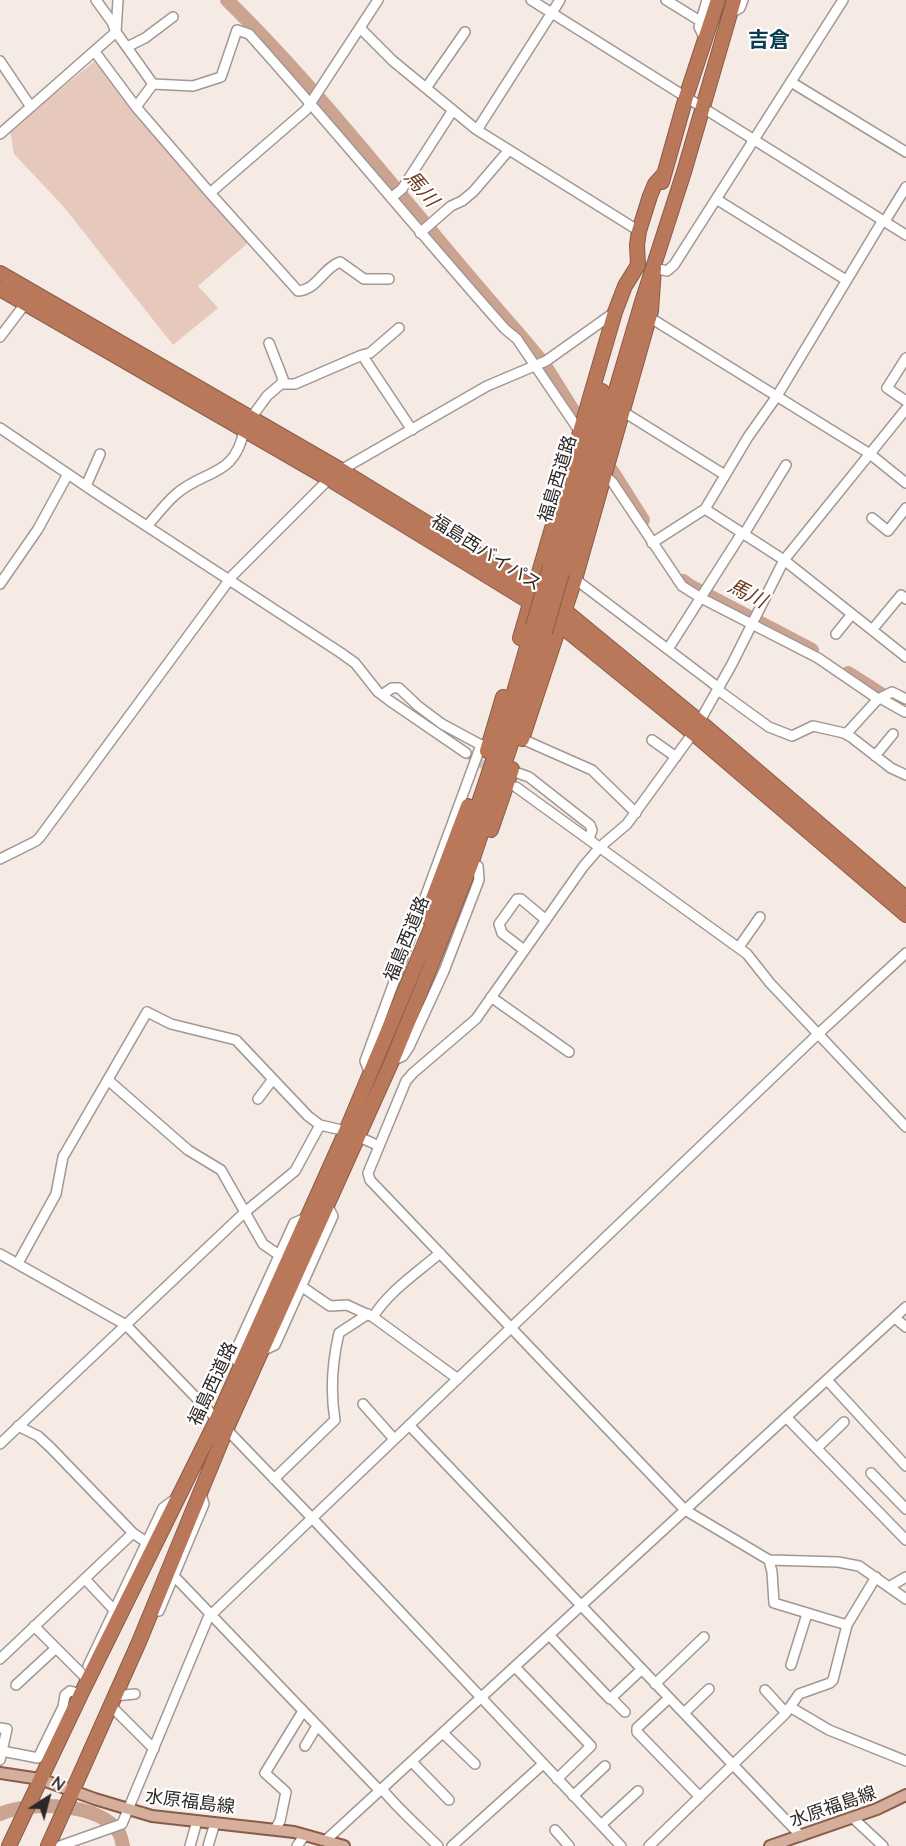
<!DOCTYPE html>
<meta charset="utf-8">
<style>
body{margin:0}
#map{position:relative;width:906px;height:1846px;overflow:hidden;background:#f6eae5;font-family:Quicksand,sans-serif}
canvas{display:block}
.north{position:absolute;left:18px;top:1768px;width:60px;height:60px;-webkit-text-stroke:4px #fff;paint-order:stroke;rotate:36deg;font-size:16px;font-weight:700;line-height:24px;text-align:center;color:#2c2826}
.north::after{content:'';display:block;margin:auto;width:21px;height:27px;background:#2c2826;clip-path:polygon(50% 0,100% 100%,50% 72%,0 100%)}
</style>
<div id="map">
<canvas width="906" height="1846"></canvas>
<div class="north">N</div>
</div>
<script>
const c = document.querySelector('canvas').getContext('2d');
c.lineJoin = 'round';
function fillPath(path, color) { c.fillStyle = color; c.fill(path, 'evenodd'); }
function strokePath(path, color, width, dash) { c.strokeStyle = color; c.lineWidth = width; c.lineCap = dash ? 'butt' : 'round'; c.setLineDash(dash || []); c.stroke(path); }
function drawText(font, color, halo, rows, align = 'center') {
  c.font = font + ' Quicksand,"Noto Sans JP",sans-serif'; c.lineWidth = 4.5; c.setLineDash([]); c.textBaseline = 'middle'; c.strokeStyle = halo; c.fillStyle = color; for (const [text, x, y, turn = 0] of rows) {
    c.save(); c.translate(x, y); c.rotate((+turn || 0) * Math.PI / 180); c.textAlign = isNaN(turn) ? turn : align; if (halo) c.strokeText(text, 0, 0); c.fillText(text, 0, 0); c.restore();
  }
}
fillPath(new Path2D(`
 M96,60L124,100L248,243L198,286L218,308L173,345L63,206L14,154L10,130Z`), '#e6c9bc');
strokePath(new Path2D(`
 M227,0C332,103 420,223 518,333L544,364L574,412
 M612,471L643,520
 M683,581L690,586L812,650
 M848,673L895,703
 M0,1814C29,1801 101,1802 119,1833C121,1836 122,1842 123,1846`), '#cba391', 14);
strokePath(new Path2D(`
 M466,753L494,772`), '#cec3bf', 9, [9, 4.5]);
const minor = new Path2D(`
 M118,0L116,32L153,84L193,86L221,77L237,30L249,34C336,131 419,232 505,329L517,339L580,432
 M531,0L906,235
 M666,0L700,21
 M729,14L740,8L743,0
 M360,28L393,61L477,130L639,231
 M705,39L699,27L707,0
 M127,47L145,38L173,17
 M95,52L136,107L210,193L298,291C317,290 323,268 340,262L364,279H389
 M0,61L31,107
 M791,82L906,152
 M426,88L465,32
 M136,107L153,84
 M477,130L560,0
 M0,134L116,32L112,22L96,0
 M210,193L306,110L378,0
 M391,198L402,189L453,110
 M716,199L846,280
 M885,221L906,187
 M420,233L451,206L462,201L473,192L509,150
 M654,268L667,271L674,265L843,0
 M649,317L870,454L906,483
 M399,328L370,353L362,355L412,430
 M0,337L25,304
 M906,358L887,388L906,401
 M281,384H295L362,355
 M906,409L784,560L732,664L693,733L627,824L600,847L583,867L476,1019L413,1073L406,1081L368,1173L370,1180L685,1510L769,1560L838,1562L859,1566L906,1599
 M622,411L725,475
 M251,418L267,396L281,384L283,379L269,343
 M0,428L99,495L341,653L355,663L378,692L390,701L466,753
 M604,474L613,483L682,586L701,598L818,658L878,699L846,734
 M86,486L100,454
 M705,509L784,560L906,657
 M872,518L888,531L906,508
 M147,526C156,516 165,504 175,495C204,469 235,478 244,430
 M744,534L786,465
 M652,543L705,509L748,437L777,396L883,220
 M575,579L719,688
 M0,584L38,529L68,474
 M872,630L901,595L906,599
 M836,634L852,614
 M668,649L742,533
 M718,690L769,727L792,736L813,726L844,733L851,737L891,768L906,775
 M382,695L392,688H399L418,706L442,724L481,745L485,744
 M880,698L905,712
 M878,699L892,692L906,699
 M522,739L592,770L636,813
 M652,740L676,757
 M875,756L893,734
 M512,771L529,777L590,825L592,830L589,839
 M516,787L747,954L770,983L906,1127
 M0,859L36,841L40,837L233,575L329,479L341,470L487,386L546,361L615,312
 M739,947L760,917
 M524,950L502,933L499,924L517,899H521L546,920
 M491,997L569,1052
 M392,1061L403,1056L409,1047L444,971L479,880L478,866
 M370,1074L365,1061L481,745
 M108,1080L188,1150L221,1170L263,1244L279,1255
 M258,1099L273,1079
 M0,1254L126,1325L312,1518L621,1846
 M18,1263L56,1194L63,1157L147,1012L171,1024L236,1040L308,1116L320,1125
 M301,1286L330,1306L347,1305L373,1317L458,1379
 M373,1317C389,1291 417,1273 440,1253
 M895,1318L906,1327
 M262,1351L275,1345L333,1216L327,1205
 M241,1365L235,1359V1352L294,1223L306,1218
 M827,1380L906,1466
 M363,1404L394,1439
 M786,1417L906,1540
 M409,1425L801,1836
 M18,1426L38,1436L51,1448L133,1533L146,1542
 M0,1444L245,1212L295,1171L320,1125L346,1131L379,1146
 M817,1448L844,1422
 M871,1473L906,1509
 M274,1479L335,1420C330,1390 332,1363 339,1333L368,1314
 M769,1560L772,1572L774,1603L847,1625
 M174,1576L380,1791
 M85,1579L114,1610
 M889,1587L906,1577
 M159,1611L204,1504L201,1494
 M34,1626L88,1680
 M549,1635L610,1699L642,1669
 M0,1659L133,1533
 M791,1665L807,1614
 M88,1666L163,1508L178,1497
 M515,1667L591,1746L557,1779
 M655,1684L704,1637
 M16,1685L56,1648
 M765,1690L786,1713
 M114,1696L135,1694
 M611,1698L625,1712
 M669,1698L637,1728V1732L700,1797
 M110,1705L154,1749
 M790,1707L799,1694L830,1683L833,1680L847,1625L876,1577
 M684,1713L709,1689
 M0,1728L7,1729L0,1760
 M443,1733L475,1764
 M305,1746L317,1726
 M2,1751L38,1758L63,1707L65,1695L70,1691L81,1694
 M412,1762L449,1800
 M382,1789C399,1810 419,1827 438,1846
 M573,1796L605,1766
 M853,1818L883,1846
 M601,1825L638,1791
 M275,1829L280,1821L286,1792L265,1773L303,1711
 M555,1830L569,1846
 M326,1840L906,1307
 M60,1846L122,1824L208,1618L214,1612L818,1034L906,953
 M190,1846L197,1821
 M208,1846L215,1823
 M297,1846L305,1835
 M452,1846L543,1764
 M649,1846L784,1715L790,1707L829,1730L906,1761`);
const major = new Path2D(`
 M0,1773L40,1779L95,1799L152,1816L294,1832L344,1846
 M770,1846L877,1809L906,1795`);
const highway = new Path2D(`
 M662,182L686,97L718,0
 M0,273L341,470L533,588L564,610L700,722L906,898
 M0,289L329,479L538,607L693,733L906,915
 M550,567L602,391
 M562,573L642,302L684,172L734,0
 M520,638L615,312L625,286L638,265L637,245L639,231L650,196L655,184L664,174
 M522,739L575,579L651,311L654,268
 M487,751L503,697
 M491,830L512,769
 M426,917L468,806
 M9,1846L81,1694L217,1419L346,1131L460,859L502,734L533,626
 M48,1846L139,1642L226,1430L392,1061L428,973L471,864L513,738L545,632`);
strokePath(minor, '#a39793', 12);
strokePath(major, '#885c48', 14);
strokePath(highway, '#885c48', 16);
strokePath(minor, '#fff', 9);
strokePath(major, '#d6ae9c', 10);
strokePath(highway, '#ba785a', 14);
const highwayBridge = new Path2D(`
 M533,626L550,567
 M545,632L562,573`);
strokePath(highwayBridge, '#885c48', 16, []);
strokePath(highwayBridge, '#ba785a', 14);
drawText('18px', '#2c2826', '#fff', [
 ["福島西道路",558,479,-73],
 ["福島西バイパス",486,553,32],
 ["福島西道路",407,939,-68],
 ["福島西道路",213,1384,-65],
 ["水原福島線",190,1802,7],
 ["水原福島線",833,1807,-19]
]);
drawText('italic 20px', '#6d391f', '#fff', [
 ["馬川",421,189,50],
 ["馬川",747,594,27]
]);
drawText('bold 21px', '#083e4f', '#fff', [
 ["吉倉",769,41]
]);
</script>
